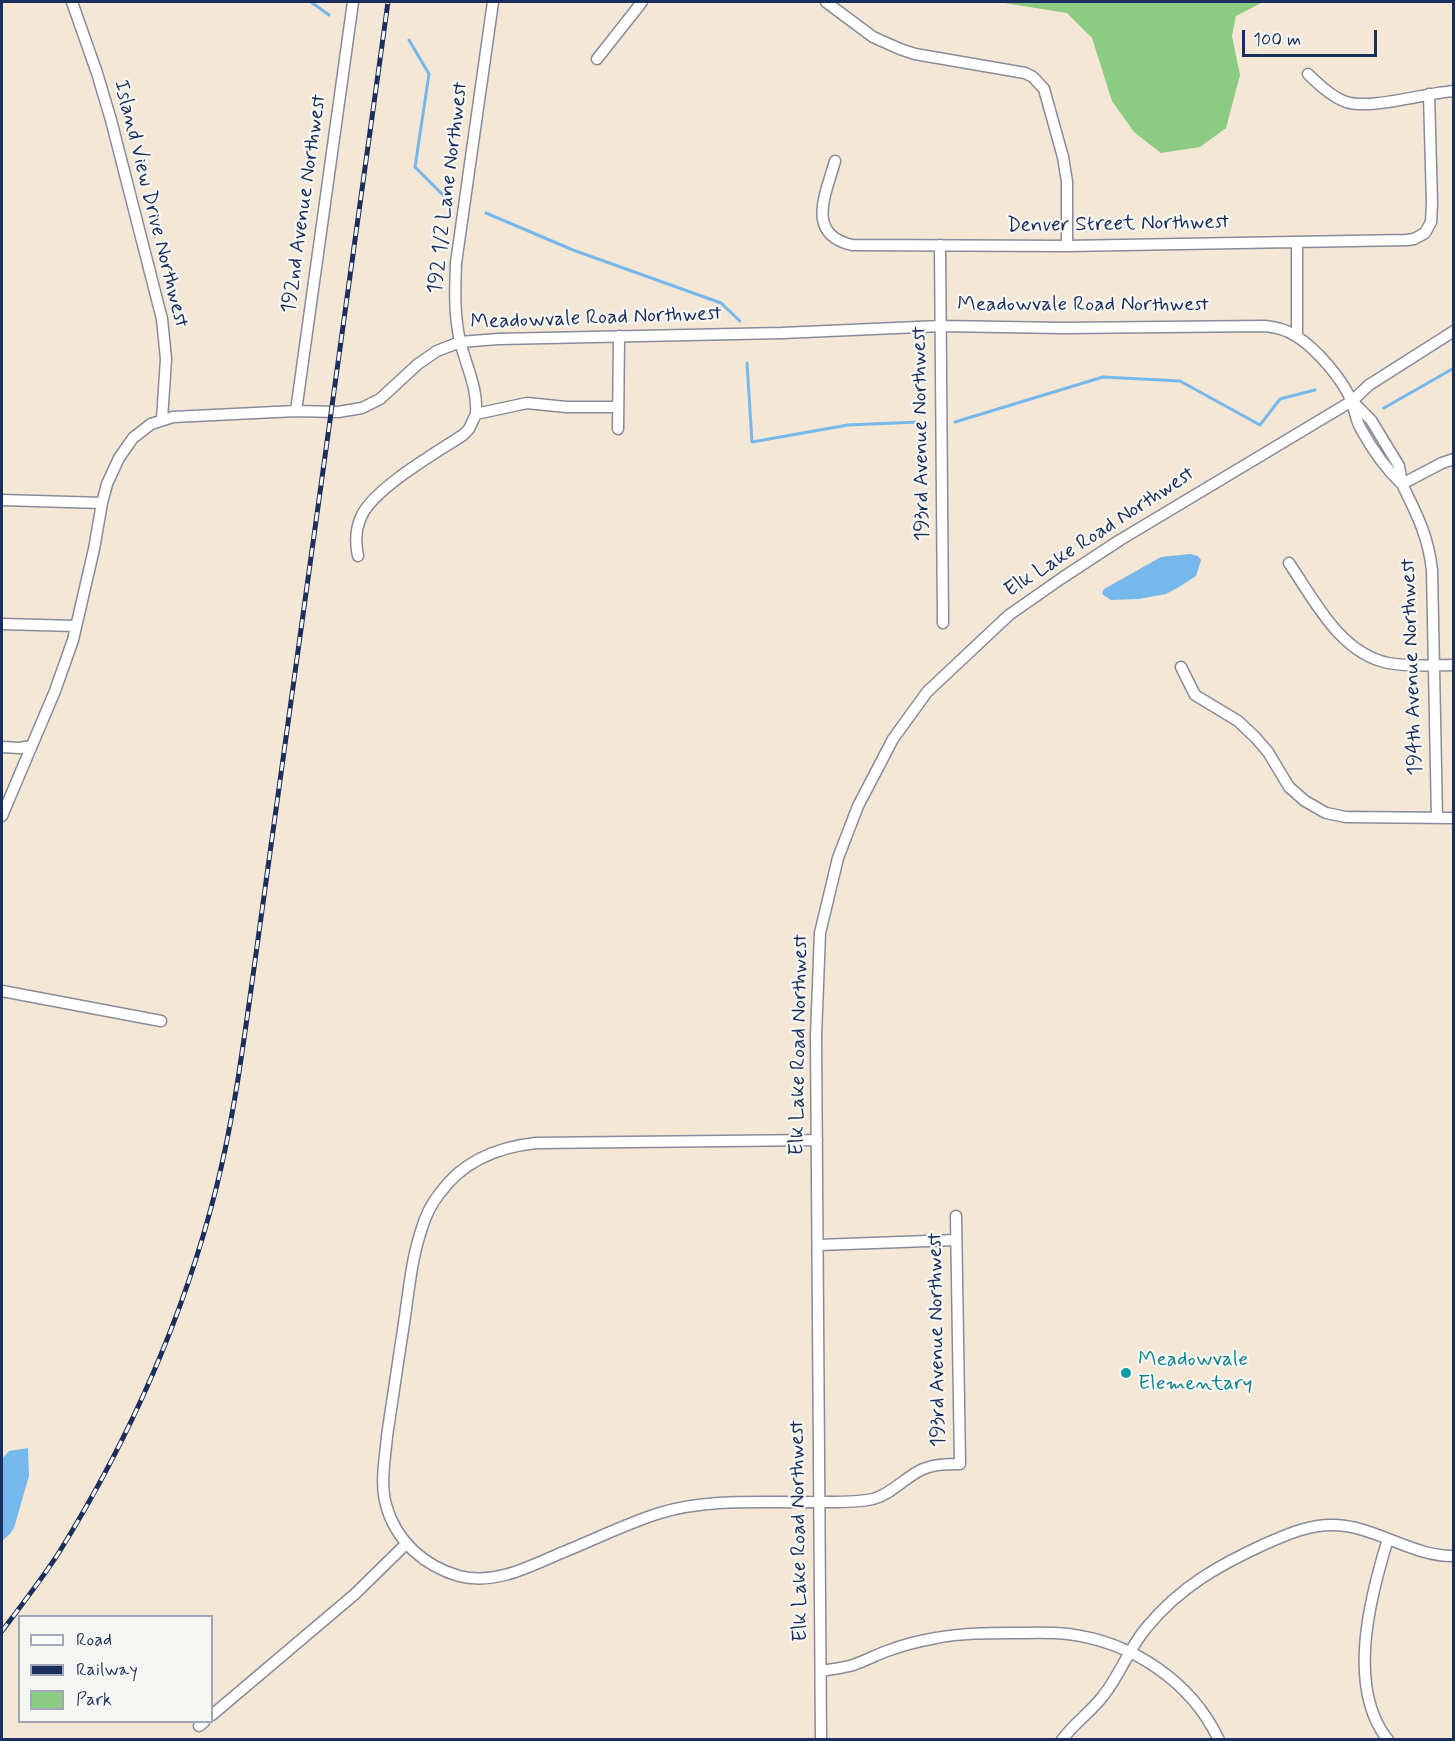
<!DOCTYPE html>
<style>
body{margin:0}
#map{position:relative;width:1455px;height:1741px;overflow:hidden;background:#f4e7d6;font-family:Mynerve,sans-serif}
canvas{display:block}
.frame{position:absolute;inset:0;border:3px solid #1b2f5e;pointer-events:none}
.legend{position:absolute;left:18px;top:1615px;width:195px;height:108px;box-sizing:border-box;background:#f6f6f2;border:2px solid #9ea6b7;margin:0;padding:8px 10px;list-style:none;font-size:18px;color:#1b2f5e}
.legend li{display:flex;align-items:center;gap:12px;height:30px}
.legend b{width:30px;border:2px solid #9ea6b7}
.scale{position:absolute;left:1242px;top:30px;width:135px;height:27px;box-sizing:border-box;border:3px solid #1b2f5e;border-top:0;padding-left:8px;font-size:18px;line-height:21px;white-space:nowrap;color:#1b2f5e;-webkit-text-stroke:4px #f6f6f2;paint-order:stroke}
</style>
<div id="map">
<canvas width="1455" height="1741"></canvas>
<div class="frame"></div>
<ul class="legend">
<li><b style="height:8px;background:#fff"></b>Road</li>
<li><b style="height:8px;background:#1b2f5e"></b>Railway</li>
<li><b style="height:16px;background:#8ccb82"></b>Park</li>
</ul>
<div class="scale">100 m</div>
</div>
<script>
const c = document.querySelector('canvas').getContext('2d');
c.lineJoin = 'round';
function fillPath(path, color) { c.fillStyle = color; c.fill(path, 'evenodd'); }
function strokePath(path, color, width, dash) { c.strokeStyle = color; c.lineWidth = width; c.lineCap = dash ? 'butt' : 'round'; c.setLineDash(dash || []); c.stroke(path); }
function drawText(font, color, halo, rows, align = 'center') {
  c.font = font + ' Mynerve,sans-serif'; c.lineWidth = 4.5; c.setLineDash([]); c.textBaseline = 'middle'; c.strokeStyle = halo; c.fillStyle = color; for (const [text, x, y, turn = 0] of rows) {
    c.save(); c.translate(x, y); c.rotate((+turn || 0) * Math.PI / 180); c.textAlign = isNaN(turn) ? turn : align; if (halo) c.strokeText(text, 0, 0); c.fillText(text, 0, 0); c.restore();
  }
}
fillPath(new Path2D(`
 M998,2H1263L1236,16L1232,36L1240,75L1226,128L1200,147L1161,153L1134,132L1112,101L1092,38L1067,13Z`), '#8ccb82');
fillPath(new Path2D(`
 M1190,554L1198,556L1201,560L1196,576L1179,587L1166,594L1139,599L1111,600L1102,594L1104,589L1161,557Z
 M28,1448L29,1476L14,1528L10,1534L2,1541V1459L9,1451Z`), '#76b8eb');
strokePath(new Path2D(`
 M311,2L329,15
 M409,40L429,74L415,167L443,195
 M486,213L573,250L721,303L740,321
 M747,363L752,442L848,425L919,422
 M1384,408L1454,368
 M955,422L1103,377L1180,381L1260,425L1280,399L1315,390`), '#76b8eb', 3);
const minor = new Path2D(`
 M72,2L97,73L111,120L162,319L166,359L162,419
 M826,2L873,37L900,49L915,54L1025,73L1033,77L1044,89L1063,157L1067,182V246
 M597,59L642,2
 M1308,74C1319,85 1332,97 1346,102C1371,110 1425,93 1454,91
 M835,161C826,194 805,234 852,245L1067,246L1407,240L1414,239L1425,233L1431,222L1432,203L1429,94
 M1297,242V336
 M940,245L943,623
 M296,411L353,2
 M476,414C478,388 466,366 460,341C454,315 455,290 456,263L493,2
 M618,429L619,336
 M2,500L102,503
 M358,556C355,542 355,529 362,515C376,487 436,453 463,435L469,429L476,414L527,403L566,407H618
 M1289,563C1315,601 1340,653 1388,663C1409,667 1432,665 1454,665
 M2,624L76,626
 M1181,667L1195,695L1238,721L1255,737L1268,752L1289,787L1305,801L1326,813L1346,817L1454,818
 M2,747L20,748L31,746
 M2,816L55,691L73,640L94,549L102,503L107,484L119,458L133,438L151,424L173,417L296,411L338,412L362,408L380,399L418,364L437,351L460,342L498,339L782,333L941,326L1063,328L1265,326C1275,327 1287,330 1296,336C1317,349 1343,380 1352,402C1355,411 1356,421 1361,429C1372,449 1385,468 1402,484L1399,466L1371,420L1352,401
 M1437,818L1432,570C1428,535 1417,515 1402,484L1442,463L1454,459
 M2,991L161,1021
 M817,1140L536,1143C498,1147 463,1161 440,1193C431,1204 425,1217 421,1231C410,1264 408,1301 402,1336C397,1369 392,1403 387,1436C385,1459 380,1483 386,1505C396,1541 424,1566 459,1576C495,1585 529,1567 561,1553C594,1540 627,1523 660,1513C710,1498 763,1503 814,1502C833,1502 854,1503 873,1499C892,1494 905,1477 923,1469C935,1464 947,1464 960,1464L956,1216
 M818,1245L956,1240
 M1388,1539C1370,1597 1346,1688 1388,1740
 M822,1671C832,1669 843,1668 853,1665C865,1661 876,1655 887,1651C903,1645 919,1641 936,1638C961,1633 987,1633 1013,1633C1031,1633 1050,1632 1068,1634C1132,1642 1191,1681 1219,1740
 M212,1715L355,1594L406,1544
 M199,1726L204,1722
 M821,1740L816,1036L820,933L838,858L858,806L893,739L927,692L1009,615L1062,578L1120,540L1352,401L1369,385L1454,331
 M1062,1740C1074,1723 1091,1712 1103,1696C1120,1675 1129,1648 1147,1627C1180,1587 1219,1565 1265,1544C1288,1534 1310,1524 1335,1525C1374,1526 1414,1557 1454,1556`);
strokePath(minor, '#888b9a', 13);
strokePath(minor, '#fff', 10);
const rail = new Path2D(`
 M2,1631C21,1606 41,1580 58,1554C129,1440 183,1319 216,1189C232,1126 241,1061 250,997L388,2`);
strokePath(rail, '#1b2f5e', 5);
strokePath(rail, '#f6f6f2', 3, [9]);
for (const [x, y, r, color] of [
 [1126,1373,6,"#0f9aa8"]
]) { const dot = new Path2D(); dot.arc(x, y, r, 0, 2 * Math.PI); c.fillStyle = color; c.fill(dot); strokePath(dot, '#f6f6f2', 2); }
drawText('21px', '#1b2f5e', '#f6f6f2', [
 ["192 1/2 Lane Northwest",449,188,-83],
 ["Island View Drive Northwest",150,204,76],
 ["192nd Avenue Northwest",305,204,-82],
 ["Denver Street Northwest",1118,225,-1],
 ["Meadowvale Road Northwest",1083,306],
 ["Meadowvale Road Northwest",596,319,-2],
 ["193rd Avenue Northwest",922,434,-91],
 ["Elk Lake Road Northwest",1100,533,-33],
 ["194th Avenue Northwest",1413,667,-92],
 ["Elk Lake Road Northwest",800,1045,-89],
 ["193rd Avenue Northwest",938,1340,-91],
 ["Elk Lake Road Northwest",800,1531,-91]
]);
drawText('21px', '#0d838f', '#f6f6f2', [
 ["Meadowvale",1138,1361],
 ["Elementary",1138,1385]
], 'left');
</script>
